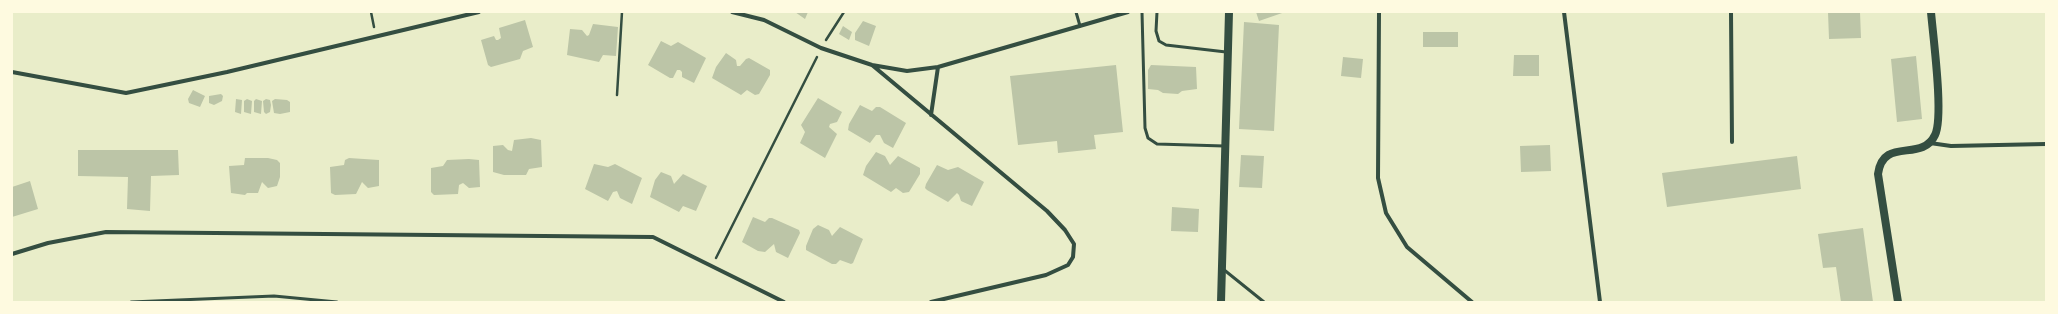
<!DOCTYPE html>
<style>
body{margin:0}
#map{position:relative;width:2058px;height:314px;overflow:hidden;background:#e9edc9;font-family:Roboto,sans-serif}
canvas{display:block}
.frame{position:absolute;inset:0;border:13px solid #fefae0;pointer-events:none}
</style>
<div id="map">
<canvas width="2058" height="314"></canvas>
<div class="frame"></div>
</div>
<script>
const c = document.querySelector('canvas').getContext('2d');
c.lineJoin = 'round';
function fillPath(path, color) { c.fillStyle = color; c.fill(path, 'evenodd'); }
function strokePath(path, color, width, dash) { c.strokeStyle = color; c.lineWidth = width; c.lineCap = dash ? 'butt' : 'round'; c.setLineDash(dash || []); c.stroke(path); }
fillPath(new Path2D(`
 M795,12H808L805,19Z
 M1256,12H1285L1259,21Z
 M1828,12H1860L1861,38L1829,39Z
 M525,20L533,47L523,51L520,59L491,67L488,65L481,40L494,36L496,40H498L501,38L499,28Z
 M863,21L876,26L869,46L855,40V33Z
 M1244,22L1279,25L1274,131L1239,129Z
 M593,24L618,27L616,56L603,55L599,62L567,55L570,29L582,30L587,36L589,35Z
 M843,26L852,32L849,40L839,34Z
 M1423,32H1458V47H1423Z
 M661,41L671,46L678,42L706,58L694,83L682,77V72L680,70H677L673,78H670L648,65Z
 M726,53L736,60L737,66H740L746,59L749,58L770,70V75L759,94L755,95L747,90L741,95L712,78L716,67Z
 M1514,55H1539V76H1513Z
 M1916,56L1922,119L1897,122L1891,59Z
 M1343,57L1363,59L1361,78L1341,76Z
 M1116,65L1123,132L1094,135L1096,149L1058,153L1057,141L1018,145L1010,76Z
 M1151,65L1196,67L1197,89L1182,91L1178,94L1163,93L1158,90L1148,89V70Z
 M193,90L205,96L200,107L189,103L188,99Z
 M221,94L223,96L222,101L214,105L209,103V96Z
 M818,98L842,112L837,122L830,124L829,127L837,134L825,158L800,143L805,132L801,125Z
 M236,99L242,100L241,114L235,112Z
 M247,99L252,101L251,114L244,112V101Z
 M256,99L262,101L261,114L254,112V101Z
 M266,99L270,100L271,105L270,112L266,114L264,112L263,101Z
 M275,99L287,100L290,102V112L280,114L274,113L272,101Z
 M860,105L872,111L876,107H880L906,123L893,148L884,143L880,135H876L870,143L848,130L849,124Z
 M531,138L541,140L542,167L529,169L526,175H504L493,172V146L503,145L508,150L512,151L514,140Z
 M1550,145L1551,171L1521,172L1520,146Z
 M78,150H178L179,175L151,176L150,211L127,209L128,177L78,176Z
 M876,152L885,156L890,165L898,156L920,168V174L909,192L903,193L896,188L891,192L863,175L866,166Z
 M1241,155L1264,156L1262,188L1239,187Z
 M1797,156L1801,189L1667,207L1662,173Z
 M245,158H268L277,160L280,163V177L277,186L268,188L262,182L258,193H247L245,195L231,193L229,166L244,165Z
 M349,158L379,160V186L368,188L362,182L356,194L335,195L331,193L330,167L344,165L345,160Z
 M469,159L479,160L480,187L469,188L463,183L459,185L458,194L434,195L431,192V168L443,166L447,160Z
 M594,164L608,167L615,164L642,178L632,204L620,198L617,191L613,192L608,201L585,189Z
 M937,165L948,170L958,167L984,182L972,206L961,201L959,195L957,193L948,202L927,190L925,188L926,184Z
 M661,172L671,176L674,184L683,174L707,186L696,211L683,206L679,212L650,197L655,180Z
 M30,181L38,209L12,217V187Z
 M1172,207L1199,209L1198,232L1171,231Z
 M753,217L765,222L769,218H772L799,230L800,233L788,258L776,252L774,244L765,252L758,251L742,242Z
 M818,225L829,230L832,236L840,227L863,239L853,263L851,264L840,260L836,264H832L806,250V246L813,229Z
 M1863,228L1873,302H1841L1836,267L1823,268L1818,234Z`), '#bcc5a7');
strokePath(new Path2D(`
 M371,12L374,27
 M826,40L844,12
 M617,95L622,12
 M716,258L817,57`), '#344e41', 2.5);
strokePath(new Path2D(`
 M1076,12L1080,26
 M1142,12L1145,128L1148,138L1157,144L1224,146
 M1157,12L1156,31L1159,41L1166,45L1226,52
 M1223,269L1264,302
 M131,302L274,296L337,302`), '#344e41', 3);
strokePath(new Path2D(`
 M732,12L764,20L821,48L872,65L907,71L938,67L1128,12
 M1379,12L1378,178L1386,213L1407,247L1472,302
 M1564,12L1600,302
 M1731,12L1732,142
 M872,65L1047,211L1065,230L1074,244L1073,257L1068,265L1046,275L931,302
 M12,72L126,93L227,72L479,12
 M931,115L938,67
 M1930,143L1951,146L2046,144
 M12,254L48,243L106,232L653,237L784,302`), '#344e41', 4);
strokePath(new Path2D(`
 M1221,302L1229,12
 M1898,302L1878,174C1883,136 1922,163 1935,135C1944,117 1933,36 1931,12`), '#344e41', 8);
</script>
